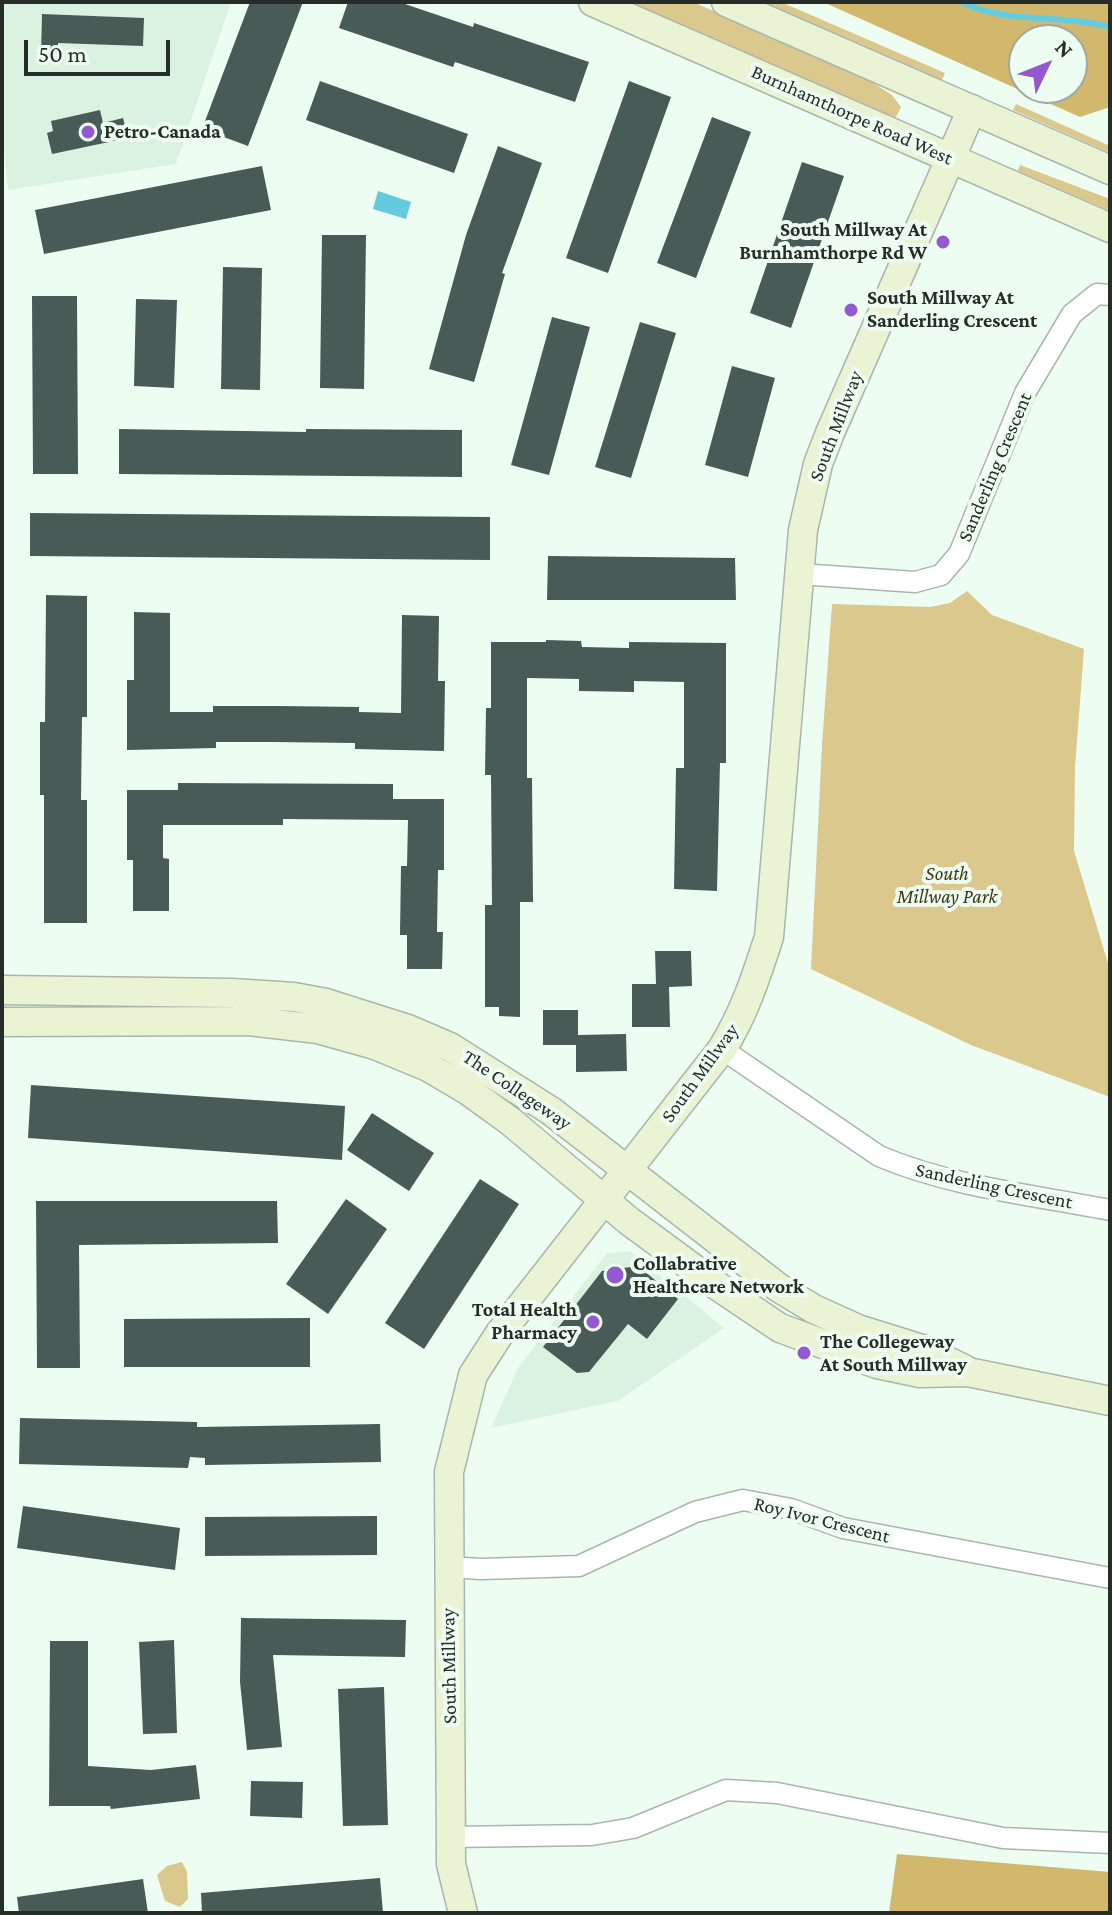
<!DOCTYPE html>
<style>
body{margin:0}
#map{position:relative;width:1112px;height:1915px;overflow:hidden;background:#eefdf1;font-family:"Crimson Pro",serif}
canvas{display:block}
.frame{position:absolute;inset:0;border:4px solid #262c27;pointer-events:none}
.north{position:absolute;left:1008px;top:24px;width:80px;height:80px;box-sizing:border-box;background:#eefdf1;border:2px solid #9ea9a0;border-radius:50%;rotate:47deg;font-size:22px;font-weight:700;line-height:32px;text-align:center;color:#262c27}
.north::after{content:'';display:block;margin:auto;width:28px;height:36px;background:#9458d0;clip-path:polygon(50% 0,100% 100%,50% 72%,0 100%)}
.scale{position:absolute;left:24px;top:40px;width:146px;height:36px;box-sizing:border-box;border:4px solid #262c27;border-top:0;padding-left:10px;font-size:24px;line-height:28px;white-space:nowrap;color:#262c27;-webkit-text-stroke:6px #eefdf1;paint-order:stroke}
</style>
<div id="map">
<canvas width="1112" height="1915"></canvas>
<div class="frame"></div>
<div class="north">N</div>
<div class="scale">50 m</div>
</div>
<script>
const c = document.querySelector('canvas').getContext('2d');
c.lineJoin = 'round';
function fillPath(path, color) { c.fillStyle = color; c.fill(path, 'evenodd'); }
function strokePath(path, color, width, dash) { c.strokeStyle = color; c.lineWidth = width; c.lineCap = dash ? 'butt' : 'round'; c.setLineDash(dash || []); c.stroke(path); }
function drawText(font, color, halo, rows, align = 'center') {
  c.font = font + ' "Crimson Pro",serif'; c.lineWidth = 8; c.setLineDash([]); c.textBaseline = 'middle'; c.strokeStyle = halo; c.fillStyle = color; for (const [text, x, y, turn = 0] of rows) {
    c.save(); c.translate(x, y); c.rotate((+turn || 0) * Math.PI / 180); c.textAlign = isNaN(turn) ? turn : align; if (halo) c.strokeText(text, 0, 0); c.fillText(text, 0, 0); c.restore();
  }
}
fillPath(new Path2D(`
 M2,2H231L176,164L8,190L2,131Z
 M630,1251L724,1328L618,1401L491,1428L518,1368L607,1253Z`), '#dcf2e1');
fillPath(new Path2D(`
 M630,2H693L864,77L892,95L901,107L895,119Z
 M763,2H781L945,73L942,80Z
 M1016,104L1110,146V153L1013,110Z
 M1020,165L1110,199V211L1018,171Z
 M967,591L992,615L1084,649L1075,767L1074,851L1110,970V1097L971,1045L811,969L822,745L832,604L930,607L950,603Z
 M182,1862L187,1872L188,1899L180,1907L165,1901L157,1875L167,1866Z`), '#dbc88d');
fillPath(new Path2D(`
 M823,2H1110V107L1080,117ZM1024,40H1072V88H1024Z
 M897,1854L1110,1872V1913H889Z`), '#d1b86c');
fillPath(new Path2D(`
 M378,191L411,202L406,219L373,209Z`), '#63cae0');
strokePath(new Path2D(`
 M962,2C1004,24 1062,14 1110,27`), '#63cae0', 6);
fillPath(new Path2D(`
 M250,2H303L248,146L202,129Z
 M348,2H399L473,27L474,23L589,62L575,102L455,62L453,67L339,28Z
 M42,14L144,18L143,46L58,43V54H41Z
 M320,81L468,134L454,173L306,120Z
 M629,81L671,97L608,273L566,258Z
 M100,110L103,123L123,118L128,138L52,154L47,133L53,131L51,121Z
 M712,117L751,132L696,278L657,263Z
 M498,146L542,163L502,273L505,274L474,382L429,369L466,235Z
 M802,162L844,176L791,328L750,313Z
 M262,166L271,210L44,254L35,210Z
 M322,235H366L364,389L320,388Z
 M223,267L262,268L260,390L221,389Z
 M32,296H77L78,474H33Z
 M136,299L177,300L174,388L134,386Z
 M552,317L590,327L549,475L511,465Z
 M640,322L676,333L631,478L595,467Z
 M732,366L775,378L748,477L705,465Z
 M119,429L306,432V429L462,430V477L119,474Z
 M30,513L490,517V560L30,556Z
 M548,556L735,558L736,600H547Z
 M46,595L87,596V717H82L81,800H87V923H44V795H40V722H45Z
 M134,612L170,613V712H213V706H279L359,707V712L401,713L402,615L439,616L438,681H445L444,751L355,749V743L273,742H216V748L127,750V680H134Z
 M546,640L581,641L582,647L629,648V642L726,643V763H720L717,891L674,889L676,768H684V682L634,681V692L579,691V679L527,678V778H532L533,902H520V1017L499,1016V1007H485V905H492L491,775H485L486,708H491V642H546Z
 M178,783L393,784V799H444V870H438L437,932H443L442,969H407V935H400L401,866H407L408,820L283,819V825H163V858L169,859V911H133V860H127V790H178Z
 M655,951H691L692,986L669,987L670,1027H632V984H656Z
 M543,1010H578V1035L626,1034L627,1071L576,1072V1045H543Z
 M31,1085L345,1106L342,1160L28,1138Z
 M372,1113L434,1153L409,1191L347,1150Z
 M480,1179L519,1204L424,1349L385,1323Z
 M346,1199L387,1229L328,1314L286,1284Z
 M36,1201H277L278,1243L79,1245L80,1368H37Z
 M638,1266L678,1299L647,1339L628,1324L589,1372L577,1373L543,1347L602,1271Z
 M310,1318V1367H124V1319Z
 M20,1418L197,1422V1427L380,1424L381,1462L205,1465V1458L190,1457L188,1468L19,1464Z
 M23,1506L180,1528L175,1570L17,1548Z
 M377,1516V1555L205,1556V1517Z
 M241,1618L406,1620L405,1657L273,1655L282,1747L247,1750L240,1682Z
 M174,1640L177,1733L143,1734L139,1642Z
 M50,1641H88V1766L151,1770L196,1765L200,1799L111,1809L110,1806H49Z
 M384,1687L388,1825L343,1826L338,1689Z
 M251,1781L303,1782L302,1818L250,1816Z
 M380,1878L383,1913H202L201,1893Z
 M143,1879L148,1913H19L17,1897Z`), '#495b57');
const street = new Path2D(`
 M800,574L915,582L941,575L959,554L1025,393L1072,314L1097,294L1110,295
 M722,1049L879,1156C952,1187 1033,1195 1110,1210
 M448,1567L481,1569L579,1566L695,1512L743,1500L791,1509L843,1528L1110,1578
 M451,1837L592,1835L633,1828L726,1790L777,1793L1003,1838L1110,1843`);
const secondary = new Path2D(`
 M593,2L1110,228
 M726,2L1110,170
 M2,990L233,993L294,997L326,1003L408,1029L450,1047L551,1111L779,1288L814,1309L858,1329L922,1349L964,1369
 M2,1022L249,1021L318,1029L375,1045L428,1067L467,1090L510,1121L629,1221L716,1285L780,1328L877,1364L920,1373L968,1372L1110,1401
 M463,1913L451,1864L449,1472L473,1375L500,1333L722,1049C744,1014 756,977 769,937L803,530L818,464L830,433L972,109`);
strokePath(street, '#a8b7ab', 23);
strokePath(secondary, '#a8b7ab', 31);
strokePath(street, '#fff', 20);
strokePath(secondary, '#ebf3d5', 28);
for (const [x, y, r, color] of [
 [88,132,8,"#9458d0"],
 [943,242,8,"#9458d0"],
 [851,310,8,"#9458d0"],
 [615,1275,10,"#9458d0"],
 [593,1322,8,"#9458d0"],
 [804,1353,8,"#9458d0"]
]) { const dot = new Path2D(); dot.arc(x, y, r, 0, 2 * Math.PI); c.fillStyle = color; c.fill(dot); strokePath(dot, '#eefdf1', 3); }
drawText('20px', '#262c27', '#eefdf1', [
 ["Burnhamthorpe Road West",852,115,24],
 ["South Millway",836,426,-69],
 ["Sanderling Crescent",995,467,-67],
 ["South Millway",700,1073,-54],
 ["The Collegeway",517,1090,34],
 ["Sanderling Crescent",994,1186,12],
 ["Roy Ivor Crescent",822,1520,14],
 ["South Millway",449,1666,-91]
]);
drawText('bold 20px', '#262c27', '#eefdf1', [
 ["Petro-Canada",104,132],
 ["South Millway At",927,230,"right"],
 ["Burnhamthorpe Rd W",927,253,"right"],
 ["South Millway At",867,298],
 ["Sanderling Crescent",867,321],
 ["Collabrative",633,1264],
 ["Healthcare Network",633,1287],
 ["Total Health",577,1310,"right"],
 ["Pharmacy",577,1333,"right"],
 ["The Collegeway",820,1342],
 ["At South Millway",820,1365]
], 'left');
drawText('italic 20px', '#413615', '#eefdf1', [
 ["South",947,874],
 ["Millway Park",947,897]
]);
</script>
